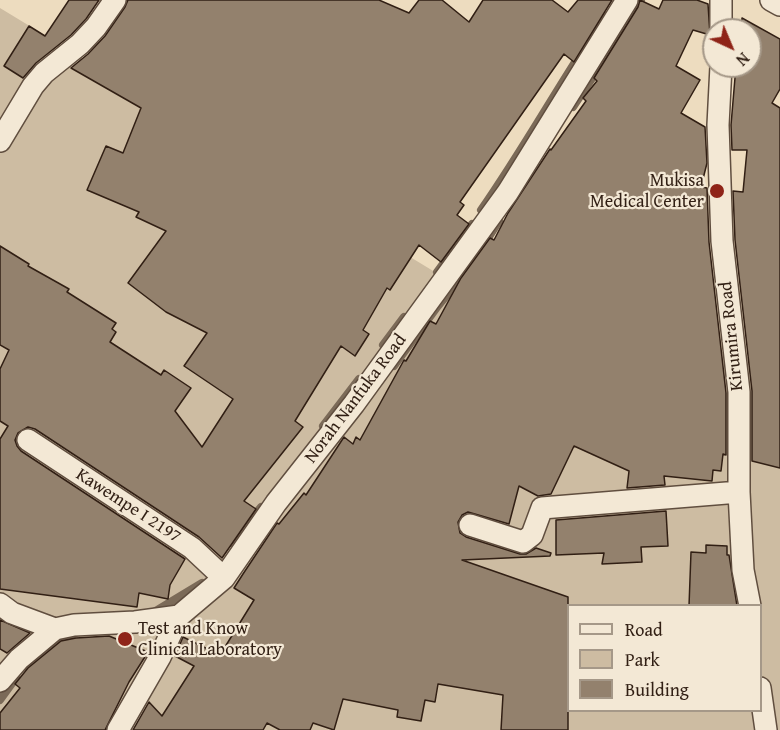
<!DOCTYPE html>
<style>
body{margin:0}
#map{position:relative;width:780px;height:730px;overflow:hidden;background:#eddcbf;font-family:"Gentium Book Plus",serif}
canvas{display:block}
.legend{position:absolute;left:567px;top:604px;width:195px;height:108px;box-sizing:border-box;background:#f3e8d5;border:2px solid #a59888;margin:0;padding:8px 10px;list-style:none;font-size:18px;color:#311f14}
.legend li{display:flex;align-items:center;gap:12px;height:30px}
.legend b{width:30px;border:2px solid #a59888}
.north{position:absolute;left:702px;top:18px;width:60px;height:60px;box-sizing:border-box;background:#f3e8d5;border:2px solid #a59888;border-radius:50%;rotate:136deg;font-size:16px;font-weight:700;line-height:24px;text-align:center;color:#311f14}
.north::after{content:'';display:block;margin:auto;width:21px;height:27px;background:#8f2418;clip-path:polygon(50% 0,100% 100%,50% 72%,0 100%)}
</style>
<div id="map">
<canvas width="780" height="730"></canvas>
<ul class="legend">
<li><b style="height:8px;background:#f3e8d5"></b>Road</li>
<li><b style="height:16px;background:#cdbca2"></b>Park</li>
<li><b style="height:16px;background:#93816d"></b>Building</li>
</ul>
<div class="north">N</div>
</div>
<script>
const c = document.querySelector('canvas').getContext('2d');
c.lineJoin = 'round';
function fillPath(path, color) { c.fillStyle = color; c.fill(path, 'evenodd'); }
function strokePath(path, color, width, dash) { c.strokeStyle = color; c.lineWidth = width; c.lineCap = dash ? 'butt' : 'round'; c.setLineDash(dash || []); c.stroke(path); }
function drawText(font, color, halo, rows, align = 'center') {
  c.font = font + ' "Gentium Book Plus",serif'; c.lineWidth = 4.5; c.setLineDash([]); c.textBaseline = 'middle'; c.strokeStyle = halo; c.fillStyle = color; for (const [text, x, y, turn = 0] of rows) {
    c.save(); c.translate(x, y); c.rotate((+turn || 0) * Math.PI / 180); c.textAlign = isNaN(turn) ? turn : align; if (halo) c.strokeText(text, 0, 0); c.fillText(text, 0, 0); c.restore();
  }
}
fillPath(new Path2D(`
 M0,8L481,300L780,364V730H0ZM568,606H760V710H568Z`), '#cdbca2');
strokePath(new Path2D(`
 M573,107L609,53L641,0
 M481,210C525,147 562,79 605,16
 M437,272L472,224
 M383,345L404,317
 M394,366L438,306L467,271L499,221
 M323,426L359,379
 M231,543L261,507
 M154,612L202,583
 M25,666L77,632
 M0,700L16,678
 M105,730L115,716`), '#7b6a58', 8);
const building = new Path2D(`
 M69,0H99L86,19L71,35L36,63L23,78L4,66L29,26L45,36Z
 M128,0H379L409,13L419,0H442L469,22L483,0H552L568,12L578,0H612L574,62L564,54L460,202L464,205L457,215L469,224L441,262L419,245L390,290L387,288L363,330L369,334L355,356L341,346L295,421L303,427L244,501L256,509L222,558L199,537L35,429L28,427L18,433L15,440L17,446L21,451L185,559L170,585L168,599L139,593L137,607L0,589V439L8,426L0,421V369L9,350L0,345V246L29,264L28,266L69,289L67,292L116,323L112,329L116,332L110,342L161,375L164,370L191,388L175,411L202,447L233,399L184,366L207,333L166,312L128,283L166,231L136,217L139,212L87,190L106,146L123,153L141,108L71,68L88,54L105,36L125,7Z
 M640,0L659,9L663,0H697L708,4L710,35L693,30L676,66L700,80L681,113L705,127L707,163L701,187L707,188L709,242L726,393V455L723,454L721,471L713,470L712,481L664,476L665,485L627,488L629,471L574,446L551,494L538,496L519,486L509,524L468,512L462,515L458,522L460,533L466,537L520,554H526L536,548L551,553L550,556L462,560L568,597V730H501L503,695L438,684L435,702L425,700L421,721L397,717L398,710L343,699L334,730L313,723L310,730H280L267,723L263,730H133L149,702L162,716L194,666L175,656L183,637L220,655L254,600L234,588L243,574L277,523L279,524L304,493L306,495L344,437L353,444L356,437L360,440L404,360L406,361L430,321L436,324L461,278L490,238L494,240L508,213L550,149L551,150L586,101L583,98L597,81L594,78L638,7Z
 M742,18L780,39V89L772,103L780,108V468L752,461V391L735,240L733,191L743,192L747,150H732L731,125L736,66H750V30H741Z
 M666,511L668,546L641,547L642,562L602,564L604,553L556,555V520Z
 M706,545L727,546V555H729L737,606H689L691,552L706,553Z
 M0,620L30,633L7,653L0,649Z
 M109,636L148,652L129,682L105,730H0V713L20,688L15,684L28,668L61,641L76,638Z`);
fillPath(building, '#93816d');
strokePath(building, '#311f14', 1.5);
const minor = new Path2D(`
 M771,0L780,5
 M721,30V0
 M721,66L718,125L722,241L739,392V492L743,570L750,606
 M0,141L33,86L44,73L80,44L96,27L115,0
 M28,440L192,548L224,578
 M470,525L523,542L532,535L542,508L739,492
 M0,604L12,613L55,629
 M0,681L19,659L55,629L74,625L135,622L179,616L224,578L276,503L354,404L508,192L627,0
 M760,688L766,730
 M118,730L160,657L179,616`);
strokePath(minor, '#604e3f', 24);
strokePath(minor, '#f3e8d5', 21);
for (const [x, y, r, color] of [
 [717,191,8,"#8f2418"],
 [125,639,8,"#8f2418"]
]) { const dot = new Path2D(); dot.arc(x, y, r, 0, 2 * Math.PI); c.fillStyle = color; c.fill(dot); strokePath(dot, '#f3e8d5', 2); }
drawText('18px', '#311f14', '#f3e8d5', [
 ["Mukisa",704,181],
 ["Medical Center",704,202],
 ["Test and Know",138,629,"left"],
 ["Clinical Laboratory",138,650,"left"]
], 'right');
drawText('18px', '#311f14', '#f3e8d5', [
 ["Kirumira Road",732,336,-96],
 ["Norah Nanfuka Road",356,399,-53],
 ["Kawempe I 2197",128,506,33]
]);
</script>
